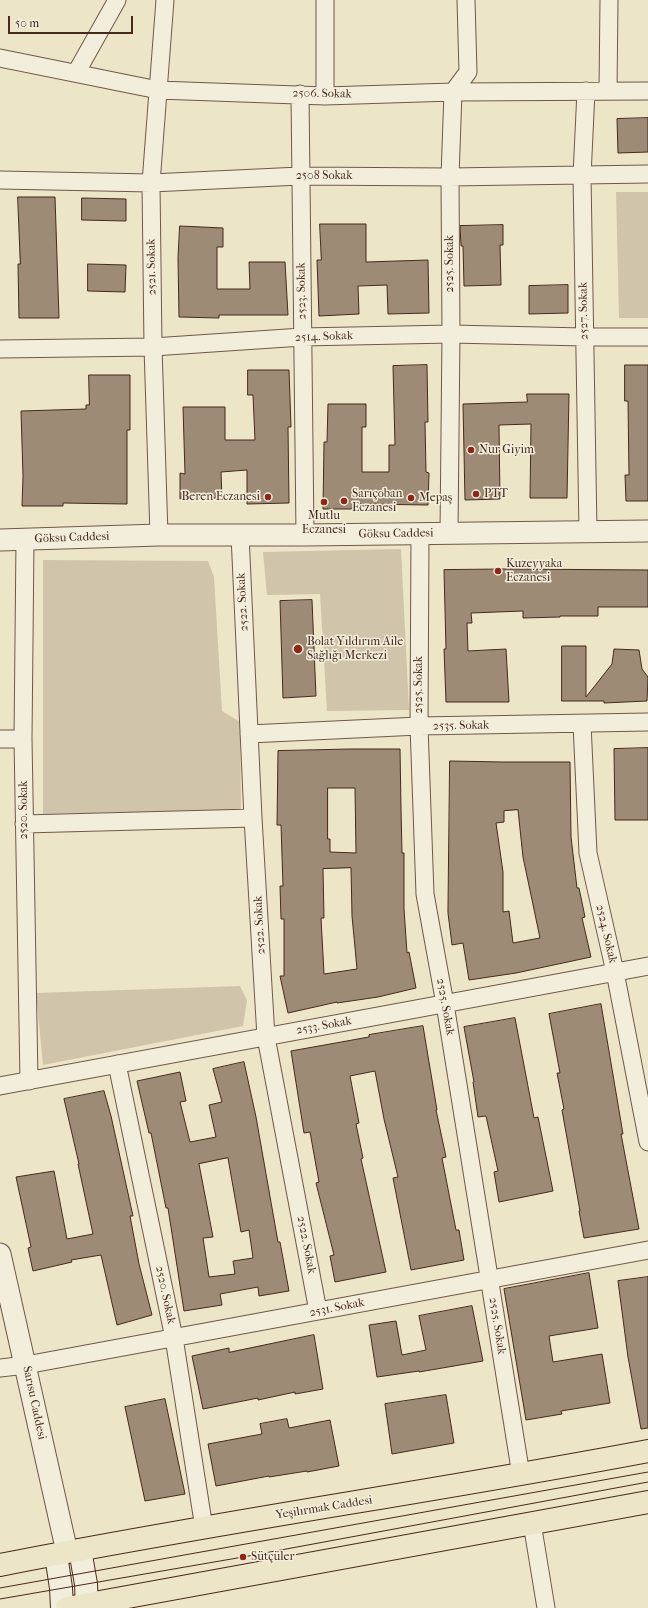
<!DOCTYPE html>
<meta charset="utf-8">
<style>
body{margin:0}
#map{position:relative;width:648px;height:1608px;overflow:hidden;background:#ece5c8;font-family:"IM FELL French Canon",serif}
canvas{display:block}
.scale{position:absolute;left:8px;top:16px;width:125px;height:18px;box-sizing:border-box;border:2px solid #47291d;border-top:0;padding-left:5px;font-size:12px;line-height:14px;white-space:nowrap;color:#47291d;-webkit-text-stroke:3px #f3eedb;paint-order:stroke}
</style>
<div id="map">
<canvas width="648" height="1608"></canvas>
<div class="scale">50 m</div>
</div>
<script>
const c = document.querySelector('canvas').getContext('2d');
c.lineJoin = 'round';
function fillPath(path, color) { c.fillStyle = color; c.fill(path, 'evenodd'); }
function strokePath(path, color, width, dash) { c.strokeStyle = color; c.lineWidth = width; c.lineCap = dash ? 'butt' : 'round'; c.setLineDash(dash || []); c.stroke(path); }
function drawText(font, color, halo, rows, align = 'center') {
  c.font = font + ' "IM FELL French Canon",serif'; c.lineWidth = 3; c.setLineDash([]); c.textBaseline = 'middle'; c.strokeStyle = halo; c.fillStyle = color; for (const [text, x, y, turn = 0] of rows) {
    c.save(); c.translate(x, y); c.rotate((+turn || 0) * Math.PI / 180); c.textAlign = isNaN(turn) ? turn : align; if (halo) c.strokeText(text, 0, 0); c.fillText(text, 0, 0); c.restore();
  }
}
fillPath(new Path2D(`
 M616,192H648V318H619Z
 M401,549L409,710L327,711L320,594L267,595L263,552Z
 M43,560L208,561L214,577L222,711L240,722L241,810L43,814Z
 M240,986L247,1000L243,1026L43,1065L36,993Z`), '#d0c5ab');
const building = new Path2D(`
 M648,118V152L618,153L617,119Z
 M18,197H55L59,318H19L18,264H20Z
 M82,198L126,199V221L82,220Z
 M320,224H366V262L428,260L429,313L388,314L387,285L358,286L359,314L319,316L317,260H321Z
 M503,225V245H500L501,285L464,286L463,246H461L460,226Z
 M180,226L223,228V247H217V289H250L249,262H285L288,315H219V318L179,317L178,258Z
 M88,264L126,265L125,292L88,291Z
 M568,285V313L529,314V286Z
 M427,365L428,422H425L426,472L429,473L428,505L360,504V509H323L324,442H327L328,404H366V427H362V472H389V445H395L393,366Z
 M625,365H648V501H626L625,475H629L628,401H625Z
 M248,370H289L291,427H288L289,503L247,504V470L221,472L222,498L180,499V473L185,474L183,407H225V440H255L253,395H248Z
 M89,375H130V430H127V504L63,503V506H22L23,476L21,411L86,409V405H89Z
 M527,394H569L567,498H530L531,424L499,425L500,499L465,500L463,404L527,402Z
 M506,569L648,570V607H598V616H560V617L523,618V611L471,613L472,623H467L468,651L506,649L509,702H446L444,649H446L444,570Z
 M312,600L316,696L283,698L280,601Z
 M562,646H586V697L612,664L614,649L639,650L642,669L648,677L647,701L604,703V701H562Z
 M648,748V820H615L614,749Z
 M351,749H400L401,808L402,853H404V909L407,953L409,952L416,988L378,997L337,1003V1002L288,1013L280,976H284V919H281L280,886H283L281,825H277L278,751ZM328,788H355L356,853L330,852V839H328ZM351,868L352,916L357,969L324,974L321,918H324L323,869Z
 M450,761L503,762H570L571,837L577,888H579L585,917L582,918L591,957L516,973L469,980L463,943L452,945L448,913ZM518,810L523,857L540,938L513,943L509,911L503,912V872L496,823L504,822V811Z
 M601,1004L623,1134H621L639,1229L584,1238L579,1211H580L562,1110L564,1109L557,1073H560L549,1014Z
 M515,1018L534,1118L538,1117L553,1191L499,1202L494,1172L498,1171L486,1116L478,1117L473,1082H474L464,1027Z
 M423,1026L437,1110H436L446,1157L442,1158L456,1230H459L464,1260L411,1270L393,1178L398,1177L384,1119L375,1071L350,1076L359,1123L356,1124L363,1158L361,1159L386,1272L335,1282L330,1256L334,1255L316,1183L319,1182L310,1132L304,1133L291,1051L369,1037V1035Z
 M244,1062L256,1117L278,1242H280L289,1291L259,1296L258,1287L220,1294L222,1305L184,1311L168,1208H166L151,1133H149L137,1081L180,1072L186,1101L180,1102L190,1142L216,1137L209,1105L222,1102L213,1069ZM228,1158L241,1232L249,1230L253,1258L233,1261L235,1274L209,1277L203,1238L213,1237L199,1164Z
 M104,1091L111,1116L133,1216H130L139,1264L152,1315L117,1325L101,1255L71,1260L72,1262L33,1271L28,1248L31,1247L16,1177L54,1171L67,1239L93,1234L78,1164H79L64,1099Z
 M589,1273L598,1328L549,1336L553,1362L602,1354L610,1403L561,1411L562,1414L526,1420L504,1289Z
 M648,1277V1428L641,1429L628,1357L618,1281Z
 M472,1306L483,1361L419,1372V1371L377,1377L369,1325L396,1321L402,1355L426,1350L419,1316Z
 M314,1335L323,1389L295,1394V1392L258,1400V1398L203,1409L192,1356L229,1348V1352Z
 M446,1395L454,1443L392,1454L385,1404Z
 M165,1399L185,1494L145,1501L125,1407Z
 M287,1419L289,1428L330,1420L339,1466L307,1472V1471L269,1477V1476L216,1486L208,1444L262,1434L260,1424Z`);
fillPath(building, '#9d8b76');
strokePath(building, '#47291d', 1);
const minor = new Path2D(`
 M0,58L158,90L325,96L453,92L648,91
 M76,73L117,0
 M586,91L582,176L588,532
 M608,91L609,0
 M300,94L305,535
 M325,96V0
 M0,180L151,183L300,176L450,177L648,174
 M0,349L153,347L302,337L451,334L584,337H648
 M449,533L451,334L450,177L453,92L468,72L466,0
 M420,534L419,726L425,894L445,1004L521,1475
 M159,535L153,347L151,183L165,0
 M240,535L253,818L266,1037L318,1311
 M25,540L23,739L29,1081
 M582,724L588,853L615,972L648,1142
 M249,734L419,726L648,722
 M0,739H23
 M24,824L253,818
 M117,1064L174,1338L204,1528
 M0,1086L648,966
 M0,1368L26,1365L648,1250
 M532,1523L546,1608`);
const tertiary = new Path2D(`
 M0,540L159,535H305L648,531
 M0,1254L67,1552`);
const secondary = new Path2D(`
 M80,1550L86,1584L87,1608
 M56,1555L61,1588L62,1608`);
const primary = new Path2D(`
 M0,1565C215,1522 432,1492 648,1451
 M67,1608L648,1502`);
strokePath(minor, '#705848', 19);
strokePath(tertiary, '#705848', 23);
strokePath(secondary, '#47291d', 24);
strokePath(primary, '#47291d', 24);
strokePath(minor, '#f3eedb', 17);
strokePath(tertiary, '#f3eedb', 21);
strokePath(secondary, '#f3eedb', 22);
strokePath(primary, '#ece5c8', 22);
strokePath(new Path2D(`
 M0,1588L648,1472
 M0,1599L243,1557L648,1482`), '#47291d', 1);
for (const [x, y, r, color] of [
 [471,450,4,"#8f2418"],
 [476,494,4,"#8f2418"],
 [268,497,4,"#8f2418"],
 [411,498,4,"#8f2418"],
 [344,501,4,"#8f2418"],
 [324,502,4,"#8f2418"],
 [498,571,4,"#8f2418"],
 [298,649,5,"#8f2418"],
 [243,1557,4,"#8f2418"]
]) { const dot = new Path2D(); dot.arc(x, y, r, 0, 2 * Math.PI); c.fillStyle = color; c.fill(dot); strokePath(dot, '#f3eedb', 1.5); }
drawText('12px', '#47291d', '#f3eedb', [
 ["2506. Sokak",322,94,1],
 ["2508 Sokak",324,176],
 ["2525. Sokak",450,264,-90],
 ["2521. Sokak",152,267,-91],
 ["2523. Sokak",302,291,-91],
 ["2527. Sokak",584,311,-91],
 ["2514. Sokak",324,337,-2],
 ["Göksu Caddesi",396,534,-1],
 ["Göksu Caddesi",72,538,-2],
 ["2522. Sokak",243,602,-93],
 ["2525. Sokak",419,685,-90],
 ["2535. Sokak",461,726,-1],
 ["2520. Sokak",24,810,-90],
 ["2522. Sokak",260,925,-93],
 ["2524. Sokak",606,934,77],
 ["2525. Sokak",445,1007,80],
 ["2533. Sokak",324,1026,-10],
 ["2522. Sokak",306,1245,79],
 ["2520. Sokak",165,1295,78],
 ["2531. Sokak",337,1308,-11],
 ["2525. Sokak",497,1326,81],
 ["Sarısu Caddesi",34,1403,78],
 ["Yeşilırmak Caddesi",324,1508,-9]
]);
drawText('12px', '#47291d', '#f3eedb', [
 ["Nur Giyim",479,450],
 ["Sarıçoban",352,494],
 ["Eczanesi",352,508],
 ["PTT",484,494],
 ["Beren Eczanesi",260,497,"right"],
 ["Mepaş",419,498],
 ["Mutlu",324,516,"center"],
 ["Eczanesi",324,530,"center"],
 ["Kuzeyyaka",506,564],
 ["Eczanesi",506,578],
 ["Bolat Yıldırım Aile",307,642],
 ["Sağlığı Merkezi",307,656],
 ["Sütçüler",251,1557]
], 'left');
</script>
